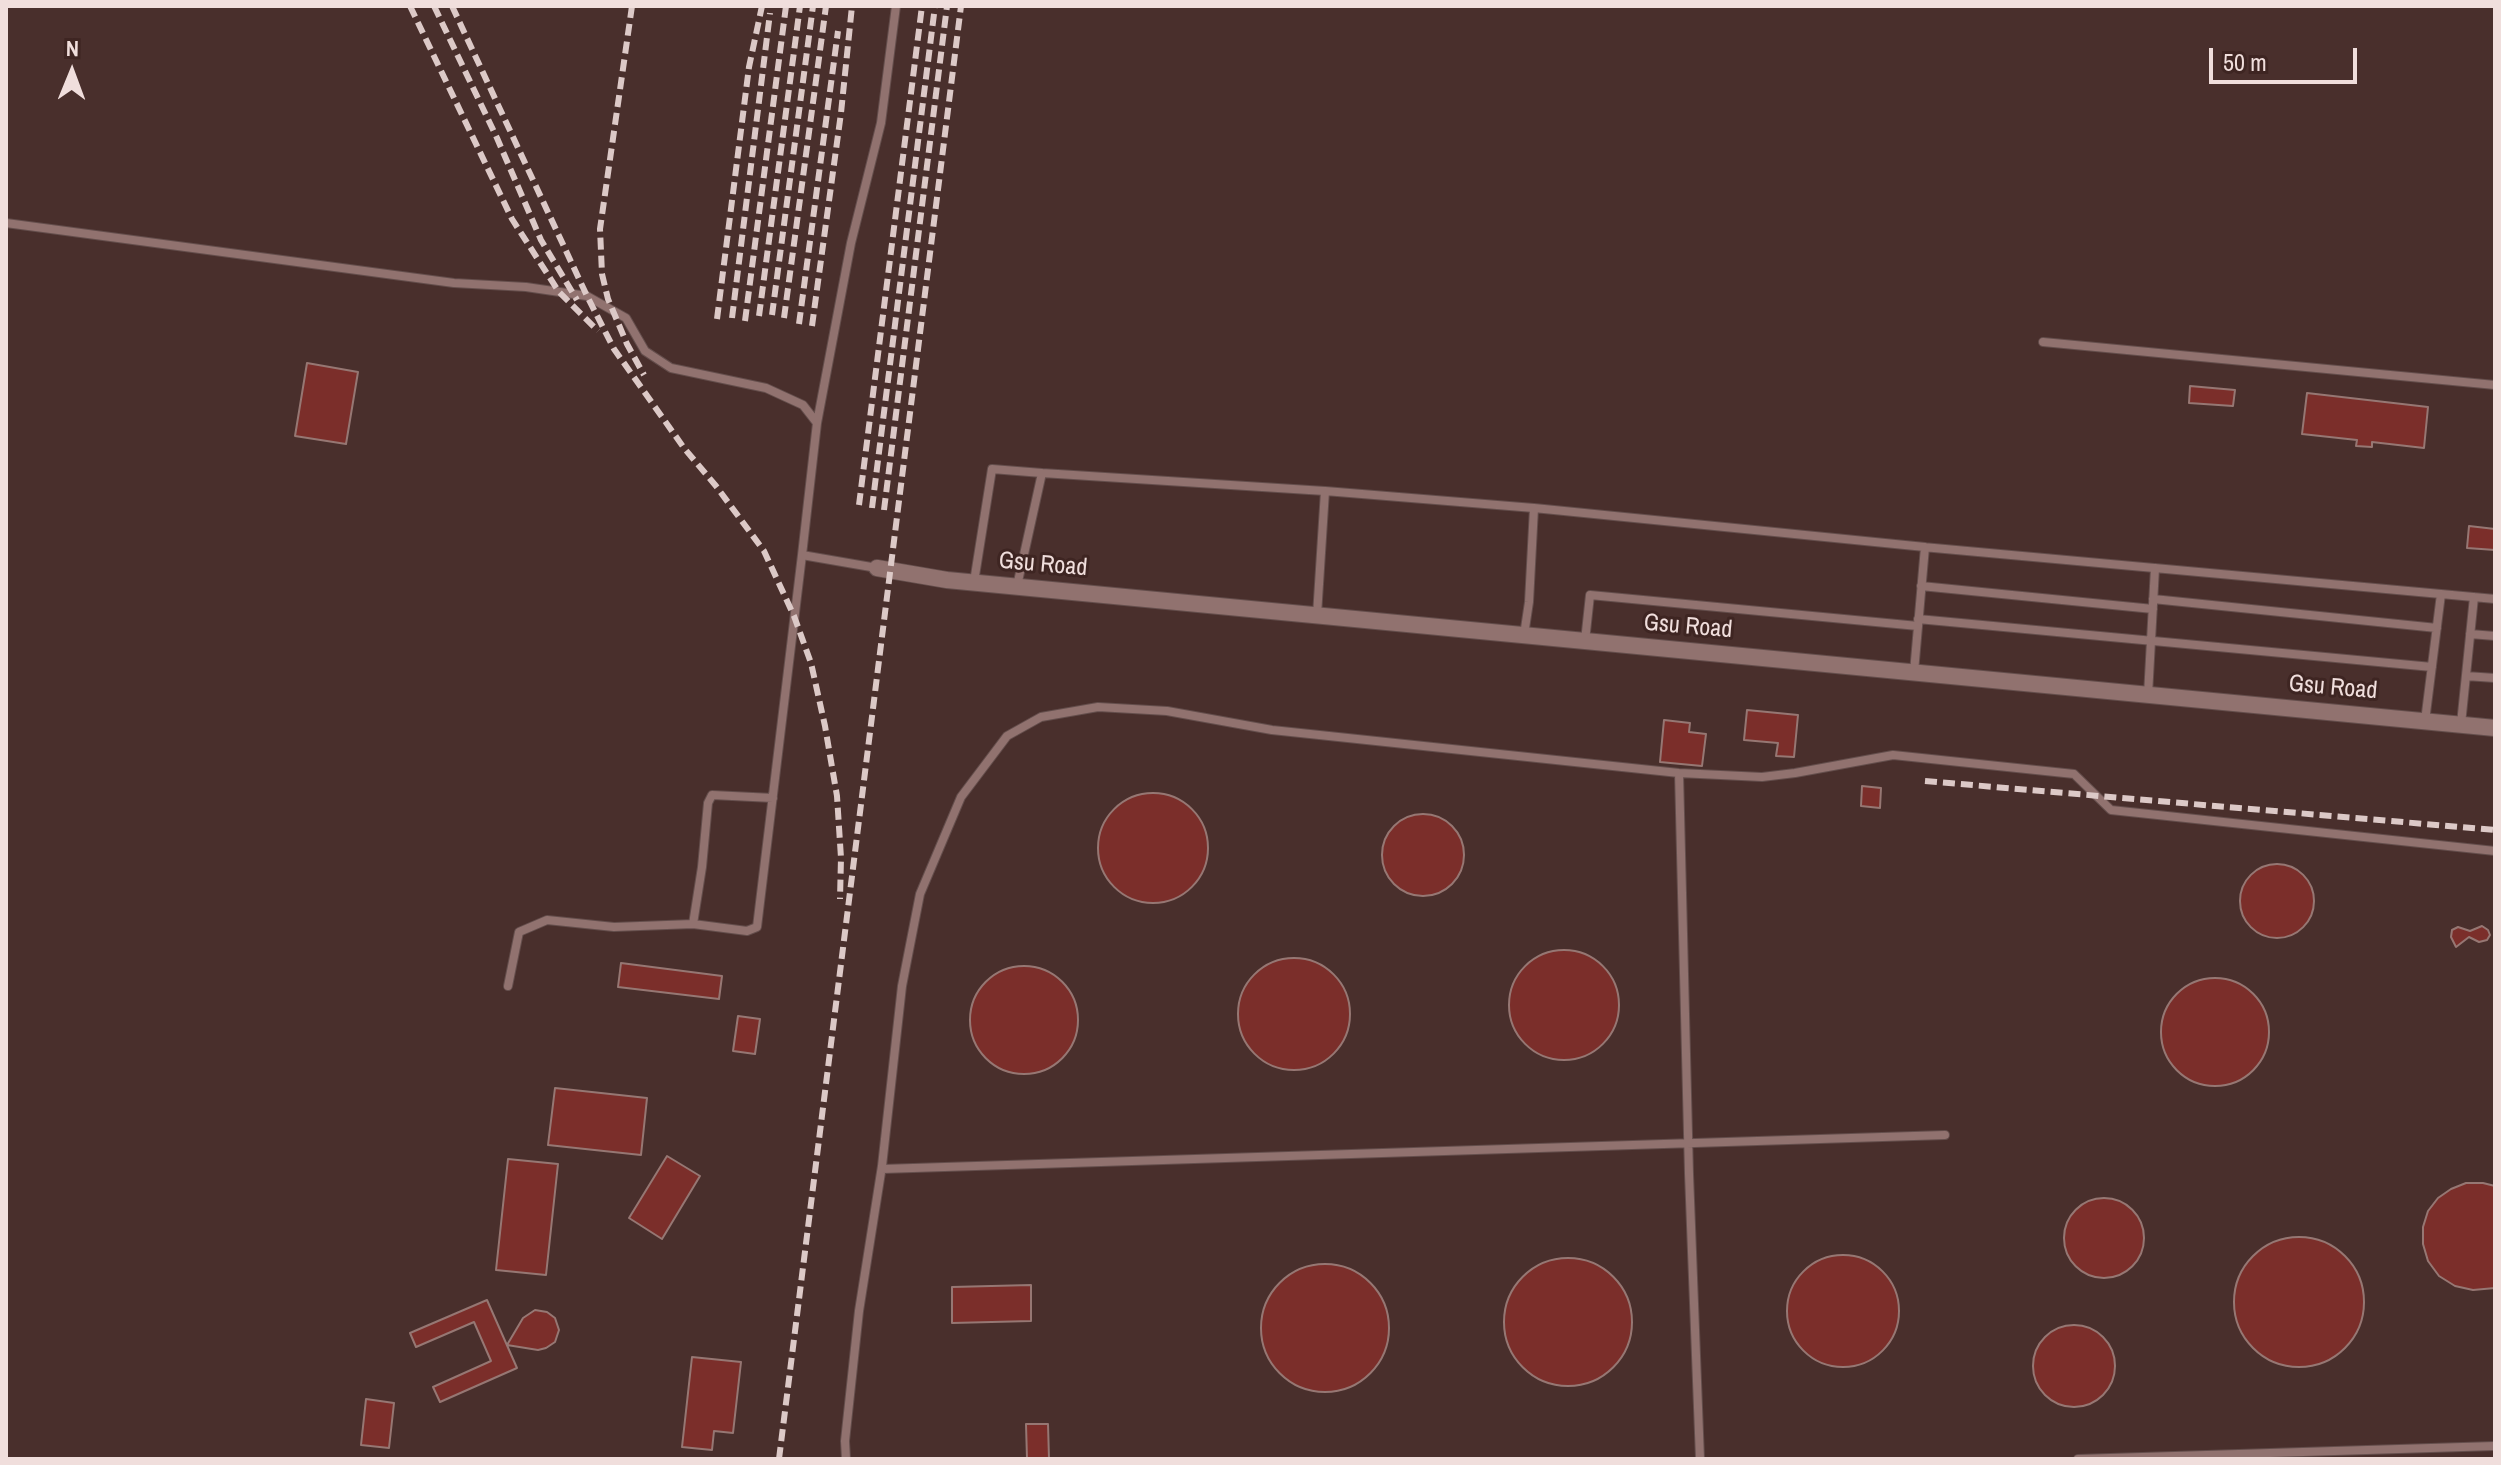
<!DOCTYPE html>
<style>
body{margin:0}
#map{position:relative;width:2501px;height:1465px;overflow:hidden;background:#492f2c;font-family:"Archivo Narrow",sans-serif}
canvas{display:block}
.frame{position:absolute;inset:0;border:8px solid #f0dedc;pointer-events:none}
.north{position:absolute;left:32px;top:32px;width:80px;height:80px;-webkit-text-stroke:6px #3e2522;paint-order:stroke;rotate:1deg;font-size:22px;font-weight:700;line-height:32px;text-align:center;color:#f0dedc}
.north::after{content:'';display:block;margin:auto;width:28px;height:36px;background:#f0dedc;clip-path:polygon(50% 0,100% 100%,50% 72%,0 100%)}
.scale{position:absolute;left:2209px;top:48px;width:148px;height:36px;box-sizing:border-box;border:4px solid #f0dedc;border-top:0;padding-left:10px;font-size:24px;line-height:28px;white-space:nowrap;color:#f0dedc;-webkit-text-stroke:6px #3e2522;paint-order:stroke}
</style>
<div id="map">
<canvas width="2501" height="1465"></canvas>
<div class="frame"></div>
<div class="north">N</div>
<div class="scale">50 m</div>
</div>
<script>
const c = document.querySelector('canvas').getContext('2d');
c.lineJoin = 'round';
function fillPath(path, color) { c.fillStyle = color; c.fill(path, 'evenodd'); }
function strokePath(path, color, width, dash) { c.strokeStyle = color; c.lineWidth = width; c.lineCap = dash ? 'butt' : 'round'; c.setLineDash(dash || []); c.stroke(path); }
function drawText(font, color, halo, rows, align = 'center') {
  c.font = font + ' "Archivo Narrow",sans-serif'; c.lineWidth = 6; c.setLineDash([]); c.textBaseline = 'middle'; c.strokeStyle = halo; c.fillStyle = color; for (const [text, x, y, turn = 0] of rows) {
    c.save(); c.translate(x, y); c.rotate((+turn || 0) * Math.PI / 180); c.textAlign = isNaN(turn) ? turn : align; if (halo) c.strokeText(text, 0, 0); c.fillText(text, 0, 0); c.restore();
  }
}
const building = new Path2D(`
 M307,363L358,372L346,444L295,436Z
 M2190,386L2235,390L2233,406L2189,403Z
 M2307,393L2428,407L2424,448L2372,442V447L2356,446L2357,440L2302,434Z
 M2469,526L2495,529V550L2467,548Z
 M1747,710L1798,715L1794,757L1776,756L1778,743L1744,740Z
 M1664,720L1690,723L1689,732L1706,734L1702,766L1660,762Z
 M1862,786L1881,788L1880,808L1861,806Z
 M1098 848a55 55 0 1 1 110 0a55 55 0 1 1-110 0Z
 M1382 855a41 41 0 1 1 82 0a41 41 0 1 1-82 0Z
 M2240 901a37 37 0 1 1 74 0a37 37 0 1 1-74 0Z
 M2482,926L2488,930L2490,935L2487,940L2479,942L2469,937L2456,947L2451,937L2452,930L2458,927L2470,931Z
 M1509 1005a55 55 0 1 1 110 0a55 55 0 1 1-110 0Z
 M1238 1014a56 56 0 1 1 112 0a56 56 0 1 1-112 0Z
 M621,963L722,976L719,999L618,987Z
 M970 1020a54 54 0 1 1 108 0a54 54 0 1 1-108 0Z
 M2161 1032a54 54 0 1 1 108 0a54 54 0 1 1-108 0Z
 M738,1016L760,1019L755,1054L733,1051Z
 M555,1088L647,1098L641,1155L548,1145Z
 M667,1156L700,1176L662,1239L629,1218Z
 M508,1159L558,1164L546,1275L496,1270Z
 M2466,1183H2483L2495,1186V1288L2473,1290L2455,1286L2439,1276L2428,1261L2423,1244V1227L2428,1211L2438,1198L2451,1189Z
 M2064 1238a40 40 0 1 1 80 0a40 40 0 1 1-80 0Z
 M2234 1302a65 65 0 1 1 130 0a65 65 0 1 1-130 0Z
 M1787 1311a56 56 0 1 1 112 0a56 56 0 1 1-112 0Z
 M1504 1322a64 64 0 1 1 128 0a64 64 0 1 1-128 0Z
 M1261 1328a64 64 0 1 1 128 0a64 64 0 1 1-128 0Z
 M1031,1285V1321L952,1323V1287Z
 M487,1300L517,1368L440,1402L433,1387L491,1361L474,1322L416,1347L410,1333Z
 M535,1310L547,1312L555,1318L559,1330L555,1342L546,1348L538,1350L507,1345L523,1318Z
 M2033 1366a41 41 0 1 1 82 0a41 41 0 1 1-82 0Z
 M692,1357L741,1362L733,1433L714,1431L712,1450L682,1447Z
 M366,1399L394,1403L389,1448L361,1445Z
 M1026,1424H1048L1049,1459H1027Z`);
fillPath(building, '#7b2e2a');
strokePath(building, '#967773', 2);
const lane = new Path2D(`
 M6,223L454,283L526,287L587,296L626,318L645,351L671,368L766,388L803,405L817,423L802,555L877,568
 M2043,342L2495,385
 M817,423L851,243L881,123L896,6
 M1325,491L1534,508L1529,602L1524,635
 M1534,508L1925,547L1914,672
 M1923,547L2441,594
 M974,582L992,469L1042,473
 M1017,586L1042,473L1325,491L1317,615
 M1921,586L2153,609
 M2153,599L2437,628
 M1918,619L2432,667
 M2470,634L2495,636
 M1585,641L1590,595L1918,626
 M2466,676L2495,678
 M2148,695L2155,568
 M2425,721L2441,594L2495,599
 M2461,724L2474,597
 M1679,773L1689,1174L1700,1459
 M693,924L702,867L708,803L712,795L773,798
 M508,986L519,932L547,920L614,927L693,924L747,931L757,927L802,555
 M882,1169L1945,1135
 M846,1459L845,1441L859,1311L882,1166L902,986L920,894L961,797L1007,736L1041,717L1098,707L1167,711L1272,730L1679,773L1762,777L1795,773L1893,755L2074,774L2111,810L2495,851
 M2078,1459L2495,1446`);
const street = new Path2D(`
 M877,568L947,580L2495,728`);
strokePath(lane, '#644e4c', 10);
strokePath(street, '#644e4c', 18);
strokePath(lane, '#91726f', 8);
strokePath(street, '#91726f', 16);
strokePath(new Path2D(`
 M410,6L512,219L559,292L598,331
 M434,6L497,138L541,240L577,300
 M452,6L587,296L614,349L684,448L716,486L764,551L794,616L811,663L825,726L837,796L841,858L840,899
 M632,6L600,229L602,274L608,299L627,344L644,375
 M772,315L813,6
 M759,316L800,6
 M732,318L770,13
 M784,318L826,6
 M717,319L749,67L762,6
 M745,321L786,6
 M799,324L838,31
 M812,326L841,113L852,6
 M859,505L922,6
 M872,508L935,6
 M884,510L947,6
 M1925,781L2495,830
 M779,1459L961,6`), '#dcc9c7', 6, [12, 6]);
drawText('24px', '#f0dedc', '#3e2522', [
 ["Gsu Road",1043,565,5],
 ["Gsu Road",1688,627,5],
 ["Gsu Road",2333,688,5]
]);
</script>
